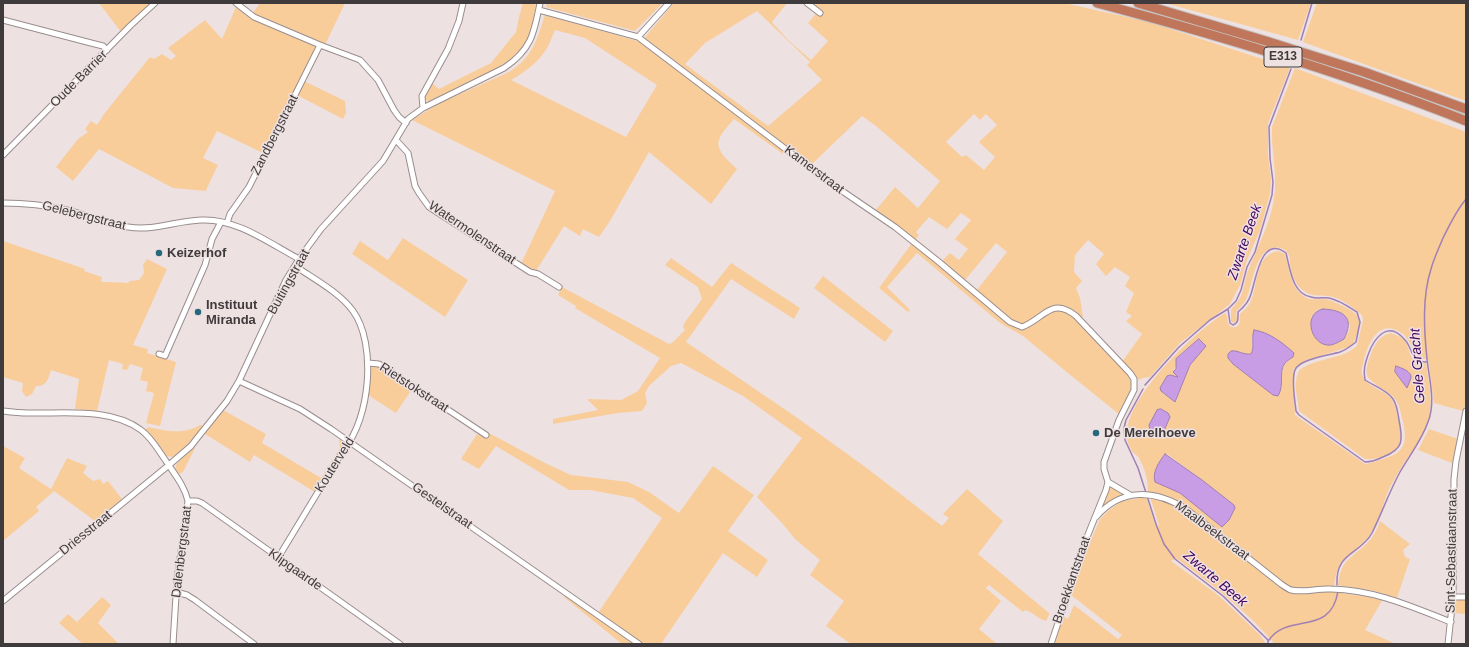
<!DOCTYPE html>
<style>
body{margin:0}
#map{position:relative;width:1469px;height:647px;overflow:hidden;background:#eee1e2;font-family:Arial,sans-serif}
canvas{display:block}
.frame{position:absolute;inset:0;border:4px solid #3f3a3b;pointer-events:none}
</style>
<div id="map">
<canvas width="1469" height="647"></canvas>
<div class="frame"></div>
</div>
<script>
const c = document.querySelector('canvas').getContext('2d');
c.lineJoin = 'round';
function fillPath(path, color) { c.fillStyle = color; c.fill(path, 'evenodd'); }
function strokePath(path, color, width, dash) { c.strokeStyle = color; c.lineWidth = width; c.lineCap = dash ? 'butt' : 'round'; c.setLineDash(dash || []); c.stroke(path); }
function drawText(font, color, halo, rows, align = 'center') {
  c.font = font + ' Arial,sans-serif'; c.lineWidth = 3; c.setLineDash([]); c.textBaseline = 'middle'; c.strokeStyle = halo; c.fillStyle = color; for (const [text, x, y, turn = 0] of rows) {
    c.save(); c.translate(x, y); c.rotate((+turn || 0) * Math.PI / 180); c.textAlign = isNaN(turn) ? turn : align; if (halo) c.strokeText(text, 0, 0); c.fillText(text, 0, 0); c.restore();
  }
}
fillPath(new Path2D(`
 M99,3H151L121,32Z
 M260,3H345L325,45L252,14Z
 M523,3H536C534,15 533,28 528,39C516,66 460,87 434,99C430,101 427,102 425,99V95L432,83L439,89L491,63L516,32L519,17Z
 M547,3H663L635,31L546,7Z
 M674,3H787L772,22L788,40L811,60L828,41L808,23L818,11L808,3H1064L1149,22L1290,68L1268,123V154L1271,180L1270,194L1260,230L1247,260L1240,285L1230,304L1180,343L1150,377L1143,378L1139,380L1122,362L1142,334L1126,321L1132,316L1126,312L1134,293L1125,286L1130,277L1115,267L1106,276L1096,264L1104,254L1088,240L1075,255L1074,272L1082,281L1076,288L1080,298L1083,317H1081L1067,306H1052L1032,320L1022,325L1027,329L1050,312L1058,310L1071,314L1126,372C1138,388 1128,398 1120,415L1063,369L1023,336L1000,323L917,253L887,287L910,310L908,312L879,288L915,239L875,211L895,187L918,208L940,181L876,126L862,116L811,165L787,148L783,154L734,119C729,125 721,133 719,140C715,151 731,163 737,169L711,204L649,152L610,221L599,237L583,229L580,236L564,226L536,271L529,270L521,264L555,191L412,120L440,103L509,72C532,58 537,40 545,15L641,42ZM757,11L810,62L807,65L822,80L768,126L685,64L705,43ZM555,30L585,38L657,85L626,137L511,80C525,72 539,62 547,48C550,43 552,36 555,30ZM974,114L980,120L986,114L997,125L979,142L995,157L984,170L966,155L962,157L946,142ZM961,213L971,220L955,239L968,249L959,260L950,253L942,261L916,239L919,235L916,232L929,217L947,229ZM996,243L1007,252L977,290L965,280Z
 M1165,3H1311L1298,40Z
 M1317,3H1466V101L1303,42Z
 M237,5L246,13L314,45L315,48L265,154L217,131L203,158L218,165L207,188L206,191L173,188L99,149L73,181L56,167L78,139L88,132L85,129L91,121L97,125L104,114L150,57L154,59L162,54L171,60L176,56L168,48L205,20L222,39Z
 M1295,68L1466,132V402L1463,411L1434,403L1428,359H1420C1412,351 1410,338 1400,332C1379,319 1368,343 1364,360C1363,364 1361,370 1362,374C1366,388 1385,389 1392,400C1396,407 1397,415 1399,423C1400,429 1403,438 1400,444C1396,455 1376,460 1365,459L1299,411C1298,399 1293,384 1298,373C1301,363 1334,358 1344,354C1349,352 1353,349 1357,346L1363,320L1362,315C1353,308 1344,300 1333,297C1323,294 1313,298 1304,291C1297,287 1293,278 1291,270C1289,261 1292,251 1280,248C1256,243 1253,283 1247,297C1245,303 1240,307 1236,312L1237,320L1234,323L1231,322V310C1233,306 1236,304 1238,301C1245,291 1244,279 1249,269C1259,244 1274,216 1275,188C1276,168 1271,147 1272,127Z
 M304,81L345,101L346,113L343,119L297,95Z
 M403,238L468,280L445,317L352,254L360,241L388,260Z
 M3,241L85,269L84,271L102,277L101,282C110,282 119,282 128,283L130,281L139,280L144,273L143,265L147,259L167,269L133,345L148,349L147,353L176,362L160,426L146,423L154,393L146,391L148,382L140,380L143,368L130,364L127,370L122,369L123,364L109,360L97,411L75,409L79,379L51,370C49,378 46,387 36,386L32,394L26,397L22,391L23,383L3,377Z
 M1278,251L1285,254C1289,268 1290,285 1302,295C1311,303 1319,297 1329,300C1333,301 1338,304 1343,306C1346,308 1353,311 1356,314C1363,322 1356,338 1352,346L1307,360L1294,369L1293,376L1295,415L1365,464H1367C1396,455 1412,454 1402,418C1400,410 1399,402 1392,396C1387,391 1368,381 1367,375C1365,367 1370,358 1372,351C1376,342 1381,335 1391,333C1395,335 1400,336 1403,339C1412,349 1407,364 1426,363C1428,378 1432,397 1430,412C1428,432 1413,450 1402,466C1398,473 1394,480 1390,487C1383,502 1379,522 1370,535C1351,558 1335,555 1334,592L1383,599L1365,630L1396,644H1272L1273,642C1246,610 1210,583 1176,558L1171,561L1218,595L1260,635L1266,644H1055L1063,616L1068,619L1074,605L1118,639L1122,635L1071,595L1086,552L1100,519L1108,511L1122,501L1146,497L1156,526L1159,525L1150,497L1173,503L1284,588L1286,585L1177,501L1164,495L1148,493C1148,480 1145,469 1139,458C1137,455 1134,454 1132,451C1130,448 1127,441 1127,437C1123,400 1194,332 1225,313L1227,315L1228,323L1231,327C1241,329 1240,321 1240,314C1244,310 1249,306 1251,301C1258,284 1255,255 1278,251ZM1323,309L1350,325L1349,331L1344,339L1328,345L1311,317L1317,310ZM1252,336L1291,359C1281,365 1282,372 1282,383C1282,387 1279,392 1278,396L1273,395L1233,364L1228,358L1235,351L1245,355L1251,354L1253,350ZM1182,353L1193,361L1187,372L1175,402L1161,391L1162,385L1164,381L1178,377L1173,372C1178,365 1173,362 1182,353ZM1167,454L1202,480L1235,506L1233,512L1226,524L1180,493L1155,480V473Z
 M671,258L712,287L731,263L800,308L794,319L731,279L686,342L796,417L868,469L942,526L949,518L943,514L967,489L1003,521L978,554L1049,613V615L1046,621C1038,619 1033,612 1025,610L1023,612L989,585L986,588L1001,601L979,629L997,644H851L826,626L844,601L810,575L820,560L795,539L782,523L757,497L802,438L743,396L681,363L671,366L649,386L645,393L647,403L642,411L618,413L553,424V419L598,410L587,399L621,400L638,391L660,358L575,308L576,306L558,295L562,287L669,344L672,343L685,330L683,327L685,322L702,299L698,287L665,265Z
 M823,276L893,331L885,342L814,288Z
 M375,366H379L412,389L396,413L368,395L370,371L372,367Z
 M223,410L266,434L262,443L321,478L340,448L339,440L341,439L342,450L315,492L254,455L250,462L205,434Z
 M200,425H202V427L188,444L173,457L166,456L155,440L145,430L148,427C166,431 183,435 200,425Z
 M1429,429L1458,439L1452,463L1418,450Z
 M485,431L545,463L571,475L628,482L649,492L679,513L713,466L754,495L728,531L768,560L757,577L723,553L661,644H622L564,597L566,595L596,616L662,518L633,498L590,490H569L496,446L479,469L461,459L477,434L481,436Z
 M3,446L25,458L19,468L51,489L67,458L87,466L83,473L93,481L100,479L103,484L108,481L122,499L95,521L54,491L36,507L39,511L3,541Z
 M193,448H195L183,472L179,474H177L175,469L177,463Z
 M1112,487L1120,492L1122,495L1104,506H1102L1109,488Z
 M1380,521L1410,544L1403,550L1405,557L1410,559L1397,598L1373,591L1338,585C1341,560 1349,560 1365,545C1373,538 1377,530 1380,521Z
 M102,597L111,605L98,623L118,643L126,644H83L59,623L68,614L77,622Z
 M1466,598V614L1454,613L1455,600Z`), '#f8cd9a');
const water = new Path2D(`
 M1323,309C1344,310 1355,318 1344,339C1339,342 1332,346 1327,345C1310,343 1303,313 1323,309Z
 M1254,330C1269,332 1283,343 1294,353L1293,357C1290,359 1287,361 1285,363C1278,372 1285,384 1278,396L1273,395L1233,364L1228,358V354L1231,351C1238,350 1243,355 1251,354C1255,347 1251,338 1254,330Z
 M1199,339L1206,346L1190,365L1175,402L1161,391L1160,388L1167,376L1170,375L1178,377L1173,372L1176,369V359Z
 M1396,366C1401,368 1412,371 1411,378C1410,381 1408,385 1407,388L1395,372Z
 M1161,409L1168,413L1170,417L1163,433L1159,435L1150,430L1149,425L1157,410Z
 M1165,454L1202,480L1234,505L1235,508L1229,520L1222,527L1180,493L1155,482C1152,472 1159,462 1165,454Z`);
fillPath(water, '#c99ce6');
strokePath(water, '#a07fb3', 1);
strokePath(new Path2D(`
 M1301,40L1312,3
 M1228,309L1230,323L1233,325C1239,323 1238,318 1238,312C1244,307 1249,302 1251,294C1256,280 1261,234 1286,253C1290,268 1292,294 1311,297C1317,299 1323,297 1329,298C1339,300 1349,307 1357,312L1360,322L1356,342C1351,346 1346,350 1340,352C1330,355 1299,359 1295,370C1291,380 1295,400 1296,411L1299,415L1365,462C1372,462 1377,460 1383,457C1404,449 1403,440 1399,420C1398,413 1397,405 1393,399C1387,390 1374,386 1365,380C1363,370 1365,364 1368,355C1374,338 1388,319 1405,340C1410,345 1411,354 1416,359C1419,362 1423,362 1427,362
 M1145,385L1179,347L1210,320L1228,309L1236,301L1241,290L1247,267L1255,252L1272,195L1273,182L1270,158L1269,127L1291,69
 M1143,389L1126,420L1124,428L1125,440L1138,468L1157,527L1164,544L1175,559L1223,596L1268,640V644
 M1337,585C1335,552 1360,555 1372,533C1382,513 1389,492 1400,472C1409,456 1422,440 1428,422C1436,402 1429,379 1427,359C1424,330 1422,297 1431,269C1434,258 1439,248 1443,238C1450,224 1456,211 1466,199
 M1269,640C1288,612 1331,637 1338,591`), '#a07fb3', 1.5);
const minor = new Path2D(`
 M236,3L254,17L320,45L360,60L378,80L394,110L399,117L406,123
 M807,3L820,13
 M539,10L638,37L829,182L895,227L939,262L1010,322L1022,327C1044,319 1051,296 1076,316L1130,373L1134,379V390L1119,420L1104,462V469L1108,482L1130,495
 M3,20L91,43L103,46L107,50
 M638,37L669,3
 M423,108L422,96L448,49L459,21L463,3
 M396,140L408,153L415,186L419,193L429,207L530,272L538,274L559,287
 M3,155L130,26L155,3
 M3,203C25,203 45,205 67,210C87,215 107,225 128,227C155,231 175,221 201,220C236,218 269,243 299,259
 M227,223L230,214L249,187L320,45
 M159,354L165,356L205,265L212,239L221,222
 M368,363L379,364L486,435
 M239,381L300,409L331,429L639,644
 M3,411C11,412 19,413 28,413C63,414 111,407 141,430C152,438 158,450 166,461C175,475 184,485 188,501L177,580L173,644
 M188,501H197L202,503L400,644
 M1096,517C1122,487 1155,490 1186,509L1281,584C1284,586 1288,589 1291,590C1304,593 1318,588 1331,589C1375,590 1410,606 1451,622
 M278,558L344,449C370,419 377,344 353,311C339,292 314,279 295,266
 M176,592L187,595L195,600L254,644
 M1453,597H1466
 M3,601L169,465L191,446L198,437L227,401L239,381L286,280L299,259L321,229L383,161L408,119L423,108L504,68C531,50 534,34 540,3
 M1051,644L1085,542L1106,490L1108,482
 M1448,644L1453,597L1454,479L1456,461L1466,411`);
const motorway = new Path2D(`
 M1097,3C1221,36 1346,73 1466,121
 M1138,3L1266,41L1364,72L1466,109`);
strokePath(minor, '#998d8e', 7);
strokePath(motorway, '#c5c4c4', 11);
strokePath(minor, '#fff', 5);
strokePath(motorway, '#c0765b', 9);
for (const [x, y, r, color] of [
 [159,253,4,"#27687c"],
 [198,312,4,"#27687c"],
 [1096,433,4,"#27687c"]
]) { const dot = new Path2D(); dot.arc(x, y, r, 0, 2 * Math.PI); c.fillStyle = color; c.fill(dot); strokePath(dot, '#eee1e2', 1.5); }
for (const [x, y, w] of [
 [1283,57,38]
]) { const box = new Path2D(); box.roundRect(x - w / 2, y - 10, w, 20, 3); c.fillStyle = '#eee1e2'; c.fill(box); strokePath(box, '#3f3a3b', 1); }
drawText('bold 12px', '#3f3a3b', null, [
 ["E313",1283,57]
]);
drawText('13px', '#3f3a3b', '#eee1e2', [
 ["Oude Barrier",79,79,-45],
 ["Zandbergstraat",275,135,-63],
 ["Kamerstraat",814,170,37],
 ["Gelebergstraat",84,216,14],
 ["Watermolenstraat",472,233,34],
 ["Buitingstraat",289,282,-61],
 ["Rietstokstraat",414,388,33],
 ["Kouterveld",335,465,-58],
 ["Gestelstraat",442,506,35],
 ["Maalbeekstraat",1212,531,37],
 ["Driesstraat",86,533,-39],
 ["Sint-Sebastiaanstraat",1452,551,-89],
 ["Dalenbergstraat",182,552,-83],
 ["Klipgaarde",295,570,35],
 ["Broekkantstraat",1072,580,-71]
]);
drawText('bold 13px', '#3f3a3b', '#eee1e2', [
 ["Keizerhof",167,253],
 ["Instituut",206,305],
 ["Miranda",206,320],
 ["De Merelhoeve",1104,433]
], 'left');
drawText('italic 14px', '#440560', '#eee1e2', [
 ["Zwarte Beek",1245,242,-71],
 ["Gele Gracht",1418,366,-94],
 ["Zwarte Beek",1215,579,40]
]);
</script>
